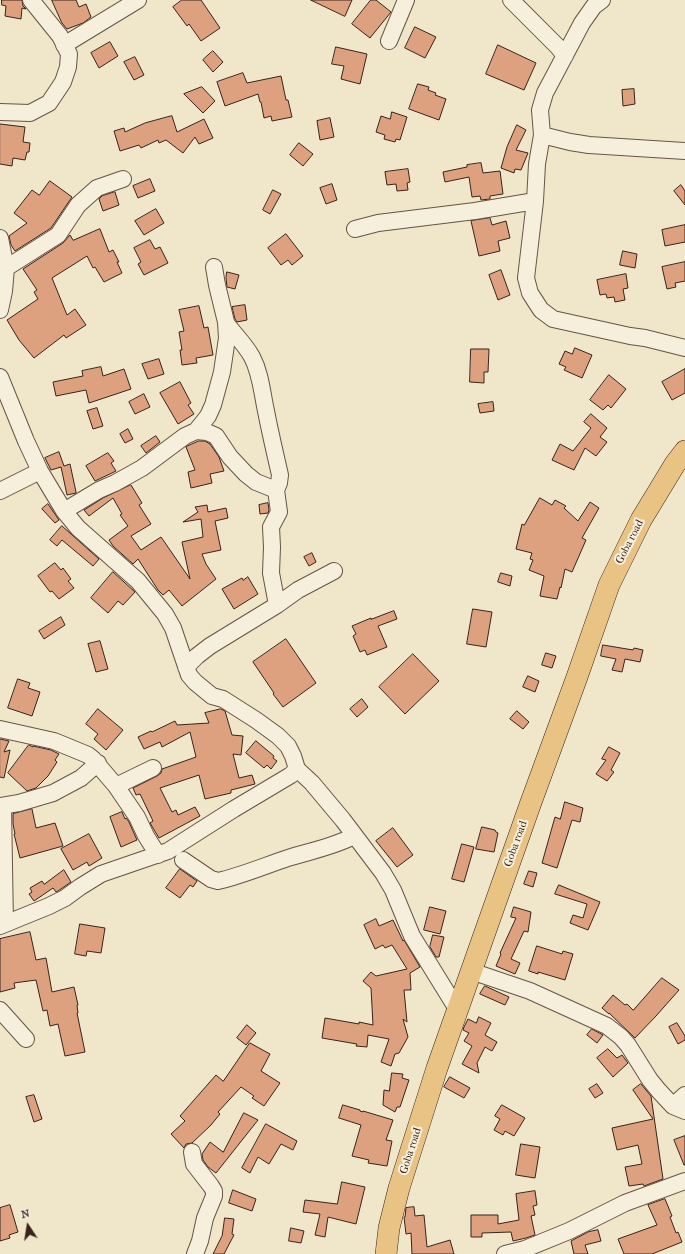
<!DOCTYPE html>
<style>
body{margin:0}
#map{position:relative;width:685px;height:1254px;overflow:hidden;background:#f0e6c9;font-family:"IM FELL French Canon",serif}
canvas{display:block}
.north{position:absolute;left:8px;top:1206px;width:40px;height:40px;-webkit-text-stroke:3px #f5efdc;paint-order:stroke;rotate:348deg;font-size:11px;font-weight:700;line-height:16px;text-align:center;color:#38231a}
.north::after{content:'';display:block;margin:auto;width:14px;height:18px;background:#38231a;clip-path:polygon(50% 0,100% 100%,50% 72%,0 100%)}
</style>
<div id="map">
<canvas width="685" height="1254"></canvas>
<div class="north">N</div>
</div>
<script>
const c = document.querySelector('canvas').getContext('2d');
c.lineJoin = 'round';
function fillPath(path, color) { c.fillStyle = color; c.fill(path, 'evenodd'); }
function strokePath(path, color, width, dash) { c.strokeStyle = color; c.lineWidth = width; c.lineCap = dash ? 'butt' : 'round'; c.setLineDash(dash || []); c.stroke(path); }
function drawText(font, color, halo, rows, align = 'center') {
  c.font = font + ' "IM FELL French Canon",serif'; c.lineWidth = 4; c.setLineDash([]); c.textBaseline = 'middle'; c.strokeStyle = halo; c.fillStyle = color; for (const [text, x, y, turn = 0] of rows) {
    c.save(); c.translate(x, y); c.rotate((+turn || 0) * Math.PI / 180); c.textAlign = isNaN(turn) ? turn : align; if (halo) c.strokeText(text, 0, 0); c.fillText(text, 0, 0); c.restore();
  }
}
const building = new Path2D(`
 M2,0H22L23,6L26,9L22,8L21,19L5,16L6,6L2,5Z
 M52,0H76L79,7L86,4L91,17L83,23L67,29L62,23Z
 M182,0H201L220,28L201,41L189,24L187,26L173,7Z
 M311,0H352L345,16Z
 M371,0H376L391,12L370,38L352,24Z
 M415,27L436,37L425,58L405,48Z
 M110,42L118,56L99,68L91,53Z
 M498,45L536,63L524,90L486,74Z
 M336,47L367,54L360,84L341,79L344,66L332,64Z
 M213,51L223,62L213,72L203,60Z
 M135,57L144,75L134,80L124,62Z
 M243,73L247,83L281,76L286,100H288L292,117L272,121L271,116L264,118L261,102H260L258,94L225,106L217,82Z
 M418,84L429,87L428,90L436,93L435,95L446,99L439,120L409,109Z
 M202,87L215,101L203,113L184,94Z
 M634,89L635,104L623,106L622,90Z
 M392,112L407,117L400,140L396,139L395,142L384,139L385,135L376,132L381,116L390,119Z
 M172,116L177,132L204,119L213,138L199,144L195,137L183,153L166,140L159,143L158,140L141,148L139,145L120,151L114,131L124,128L125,132L145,123Z
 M330,118L334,137L320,140L317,121Z
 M0,124L25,127L23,142L30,143L29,152H27L25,160L13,158L12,166L0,164Z
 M517,125L526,130L516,150L528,153L521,170L515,169L514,173L501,168L507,147Z
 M299,143L313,154L303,166L290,155Z
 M481,163L483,173L500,171L503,194L490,196V199L481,200L480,196L472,197L469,177L445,182L443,172L467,167V165Z
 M408,169L410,182L407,183L408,190L397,191L396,184L387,185L385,172Z
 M150,179L155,191L138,198L133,186Z
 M50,181L72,197L51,228L15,251L11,245L9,236L27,223L14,213L32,190L39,195Z
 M332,184L337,200L326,204L320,188Z
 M681,185L685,191V205L674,191Z
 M273,190L281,194L270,214L263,210Z
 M115,192L119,205L103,211L99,199L102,196Z
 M156,209L164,223L144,235L135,221Z
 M490,218L492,225L506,221L510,238L498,241L500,251L479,256L471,221Z
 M685,225V242L665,246L662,230Z
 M100,229L109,252L113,250L119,262H117L122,273L104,282L95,267L93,268L87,256L52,278L67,315L75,309L86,325L66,338L64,335L34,358L19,340L7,320L38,299L34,292L37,290L23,269L63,243L70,235L73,240Z
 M286,234L303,256L292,265L288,260L281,265L268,248Z
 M150,240L155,249L160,247L168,263L144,275L138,264L141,262L134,248Z
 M623,251L637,254L635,268L620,265Z
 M685,262V281L675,283L676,287L667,289L662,267Z
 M501,270L510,295L498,300L489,275Z
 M227,272L239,275L235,289L227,287L226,278Z
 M626,274L628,288L623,289L625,300L615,302L614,297L607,298L606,294L600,295L597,280Z
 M245,305L247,320L237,322L235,319L232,307Z
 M199,306L204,328L208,327L213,355L196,358L197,363L182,365L180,350H182L179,332L184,331L179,310Z
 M575,348L592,355L582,378L564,370L566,367L559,364L565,351L572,354Z
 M471,349H489L488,372H484V383L470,382Z
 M159,359L164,374L148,379L142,364Z
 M101,367L103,376L124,369L131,389L89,403L86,390L56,396L53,382L83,376L82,371Z
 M685,369V393L672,400L662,382Z
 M609,375L626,389L611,408L608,405L603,410L590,400Z
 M180,382L191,403L188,405L194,414L178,424L160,393Z
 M144,394L150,407L135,414L129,402Z
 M493,402L494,411L480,413L478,404Z
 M97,408L103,426L93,429L87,411Z
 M591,414L607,428L600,437L607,442L596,456L585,448L574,470L552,460L560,444L573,451L591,428L584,422Z
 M128,429L133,439L125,443L120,434Z
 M156,436L160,442L146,453L141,446Z
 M199,441H205L210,444L219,457L224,471L210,474L212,483L191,488L188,472L195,470L186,447Z
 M59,452L64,466L70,464L76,492V493L67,495L61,467L51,470L45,458Z
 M108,453L114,461L111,463L116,471L95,481L86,466Z
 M131,485L142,503L139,505L151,524L131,536L141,550L161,537L190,579L182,542L203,537L201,519L183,522L198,512L195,507L207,505L208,512L226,508L228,518L215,521L221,550L202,554L206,564L216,579L182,606L169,590L163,595L158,590L138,559L133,564L113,546L109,540L128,526L120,515L122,514L113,498L89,516L84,510L103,498Z
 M540,498L552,505L555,500L566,506L564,508L578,521L590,502L599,508L582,538L586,540L572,572L565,569L561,588L560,587L557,599L540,596L544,576L529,570L533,560L530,559L532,553L516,549L522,524L524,525Z
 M268,503L269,510L268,513L260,514L259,505Z
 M48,504L59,520L55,523L42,509Z
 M62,526L99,559L93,566L62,540L57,546L50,540Z
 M312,553L316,562L309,566L304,557Z
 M55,563L61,570L63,568L71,579L68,581L74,588L59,599L52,591L50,592L38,576Z
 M113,572L135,592L123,605L118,601L108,613L91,598Z
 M501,573L512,576L510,586L498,582Z
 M248,577L258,594L234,609L222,589L242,578L243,580Z
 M473,609L492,612L486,647L467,644Z
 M394,611L397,619L378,626L387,647L367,655L365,650L360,652L353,636L356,634L352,626L371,618V619Z
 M61,617L65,625L44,639L39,631Z
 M286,639L316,683L283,707L273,694L274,693L253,662Z
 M100,641L108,669L96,672L88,644Z
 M603,645L633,650L634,648L643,650L640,662L625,659L622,672L612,670L616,659L601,656Z
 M546,653L556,656L552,668L542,665Z
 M413,654L439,681L405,714L379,687Z
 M528,676L539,681L535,692L523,687Z
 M18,679L30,683L28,688L40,692L32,716L8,708Z
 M362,699L368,707L357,717L350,709Z
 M98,709L123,730L106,750L94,739L98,734L86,724Z
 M221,709L225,711L232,735L243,736L241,755L233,754L239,778L252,775L255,784L231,790V793L205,799L199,775L160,788L172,812L176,810L178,815L195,807L200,816L159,838L150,823L153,821L140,794L136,795L133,788L157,776L161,773L162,769L196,757L190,732L162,747L160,742L144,749L138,737L151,731L152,732L175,721L177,725L209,723L205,713Z
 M517,711L529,722L523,729L510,719Z
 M0,739L9,741L4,752L10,750L4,778L0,777Z
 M256,741L274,756L273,758L277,761L271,769L267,765L264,768L246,753Z
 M29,745L33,747V746L51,750L59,754L55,760L57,762L48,776L36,788L27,791L8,773Z
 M609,747L620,753L611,770L614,772L607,781L596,774L606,760L602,759Z
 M565,802L583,808L580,822L572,820L557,868L542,863L555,817L560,819Z
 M32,809L36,828L55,823L63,846L20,858L14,834H15L13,824V814Z
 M122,812L125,819L126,818L129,822L137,840L121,847L110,817Z
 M482,827L495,830L496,832L498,833L494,852L476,849Z
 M393,828L413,855L397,867L376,841Z
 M89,834L102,858L89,866L87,862L73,870L61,849Z
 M462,844L474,847L464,882L452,879Z
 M180,869L197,881L193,887L190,885L180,898L166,888Z
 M64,870L71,882L58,891L56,892L53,888L34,901L29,894L32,892L30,888L42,881L44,884Z
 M529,871L537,873L533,887L524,884Z
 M559,885L600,902L588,930L570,923L573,915L583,918L587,904L555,894Z
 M430,907L446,911L440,934L424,930Z
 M514,907L531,912L528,932L524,931L511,959L520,963L515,974L496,966L501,954L500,953L516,918L511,917Z
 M376,919L379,926L393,920L403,941L404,940L420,967L410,973L411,990H404L407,1022L403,1019L408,1037L399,1053L395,1054L391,1066L381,1062L389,1039L368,1035L367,1047L356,1046L357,1044L322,1038L325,1018L359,1024V1022L373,1025L371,988L363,981L371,972L376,976L407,969L392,945L385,948L383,945L375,949L364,925Z
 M80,924L105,928L101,953L87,951L86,956L75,954Z
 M30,932L36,960L46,958L52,992L74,987L78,1005H77L78,1013H77L85,1052L65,1056L58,1024L50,1026L47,1010L43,1011L36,980L14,983L15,988L0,992V939Z
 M433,935L444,937L439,957H436L430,947Z
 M537,946L562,954L563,951L573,954L565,980L538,972V974L529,971Z
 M662,978L679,990L656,1016L635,1038L609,1013V1014L602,1008L613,995L625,1005L627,1004L633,1010Z
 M485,986L509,997L505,1005L480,994Z
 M479,1017L491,1023L485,1035L497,1042L492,1051L485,1047L477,1063L479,1073L462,1064L472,1046L464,1041L469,1033L463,1030L464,1027L468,1019L476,1023Z
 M677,1023L685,1036V1040L678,1044L669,1027Z
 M247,1025L256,1033L246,1045L237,1038Z
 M592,1029L603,1035L597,1043L587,1035Z
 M250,1043L270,1054L261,1071L280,1083L264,1106L252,1098L254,1096L241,1087L218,1112L220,1114L211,1125L192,1143L186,1144L184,1148L171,1134L185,1121L180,1116L216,1075L223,1081Z
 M608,1049L617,1058L622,1055L628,1063L613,1077L597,1058Z
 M392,1073L403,1074L402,1078L409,1080L400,1107H397L395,1112L383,1105L384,1090L389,1091Z
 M450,1077L470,1088L464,1098L444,1087Z
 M597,1084L603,1093L595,1098L589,1089Z
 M641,1084L651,1096L663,1179L644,1186L643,1184L629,1186L625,1167L642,1164L638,1145L617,1150L612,1128L653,1119L633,1090Z
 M34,1095L42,1119L34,1122L26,1097Z
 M343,1105L360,1110V1111L363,1112V1111L393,1120L386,1140L392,1141L387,1166L368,1163L369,1160L352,1156L361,1125L339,1118Z
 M502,1105L525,1118L514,1136L505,1131L503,1135L494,1130L500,1119L495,1116Z
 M244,1113L258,1120L216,1173L208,1167L203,1160L202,1154L210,1142L223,1152Z
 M266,1124L297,1141L293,1150L281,1144L269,1164L258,1157L250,1173L242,1168Z
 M685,1136V1165H684L674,1140Z
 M521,1144L540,1147L535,1178L516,1175Z
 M342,1182L365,1187L356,1224L328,1217L325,1237L315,1235L320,1214L303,1212L305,1200L337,1204Z
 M233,1190L256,1199L252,1211L229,1203Z
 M535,1191L537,1205L533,1206L535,1215L531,1216L535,1235L526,1238L513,1241L511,1232L482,1233V1237H471V1215H498V1224L519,1220L516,1194Z
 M665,1199L672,1216L670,1217L676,1233L678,1232L682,1242L652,1254H624L618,1239L657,1225L648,1205Z
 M10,1205L18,1232L9,1235L10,1238L0,1241V1208Z
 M414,1207L415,1216L424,1215L427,1247L450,1240L454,1254H412L411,1233L406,1234L404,1217H405L406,1208Z
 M225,1218L234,1219L232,1234L234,1235L224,1254H213L222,1236Z
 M291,1228L304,1231L301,1243L289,1241Z
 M598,1230L601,1241L585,1245L588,1254H574L571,1241L588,1232Z`);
fillPath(building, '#dda180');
strokePath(building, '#38231a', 1);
const minor = new Path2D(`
 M511,0L558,47L565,56
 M602,0L594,6L582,23L545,93L540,110L542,135L537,164L535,201L526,278L530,293L541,310L553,319L630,336L645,338L685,348
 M389,41L406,0
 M64,45L138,0
 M0,112L30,113L49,103L63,82L68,67L69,54L60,36L31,0
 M542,135L570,142L589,145L685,151
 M355,229L378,223L475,211L535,201
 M0,238L6,268L4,291L0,310
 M6,268L58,235L78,205L97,188L123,179
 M226,323C234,334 245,344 252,357C261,374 262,393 266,411C270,432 275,453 280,475L279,483L276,490L279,512L271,527L272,547L271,573L277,605
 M0,377L26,441L40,471L64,511L78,528L138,581L165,614L173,628L189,675L195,682L212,696L223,699L256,720L278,736L288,746L293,756L297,769L312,783L343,820L383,873L393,890L412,936L457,1009
 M196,431L207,432L216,436L230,457L246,474L256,482L276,490
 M0,491L40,471
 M64,511L99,490L115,483L142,468L185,436L196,431L208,416L213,405L222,372L227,338L226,322L217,285L214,267
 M186,667L197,656L210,646L277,605L298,590L334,571
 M0,729L54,741L88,755L93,759L116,786L137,817L146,836L158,855
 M116,786L153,768
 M0,806L19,803L53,793L81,778L98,763
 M3,806L5,924
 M183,860L211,879L218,881C241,876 264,866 288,858C310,851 333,847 354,836
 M0,926L49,906L65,898L80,887L101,874L168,851L234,809L291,775L297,769
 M471,971L530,991L607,1026L621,1037L628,1045L650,1080L659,1091L673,1106L685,1111
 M0,1010L26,1039
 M673,1106L685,1095
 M192,1152L194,1164L211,1186L214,1191V1196L205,1218L200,1241L195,1254
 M505,1254L525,1249L569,1231L625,1203L685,1181`);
const major = new Path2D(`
 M386,1254L389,1228L399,1188L437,1068L530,805L577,677L609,585L641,520L675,464L685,451`);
strokePath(minor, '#665446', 18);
strokePath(major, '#38231a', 22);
strokePath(minor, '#f5efdc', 16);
strokePath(major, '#e8c384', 21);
drawText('11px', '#38231a', '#f5efdc', [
 ["Goba road",630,542,-63],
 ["Goba road",516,844,-70],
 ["Goba road",411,1151,-72]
]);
</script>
